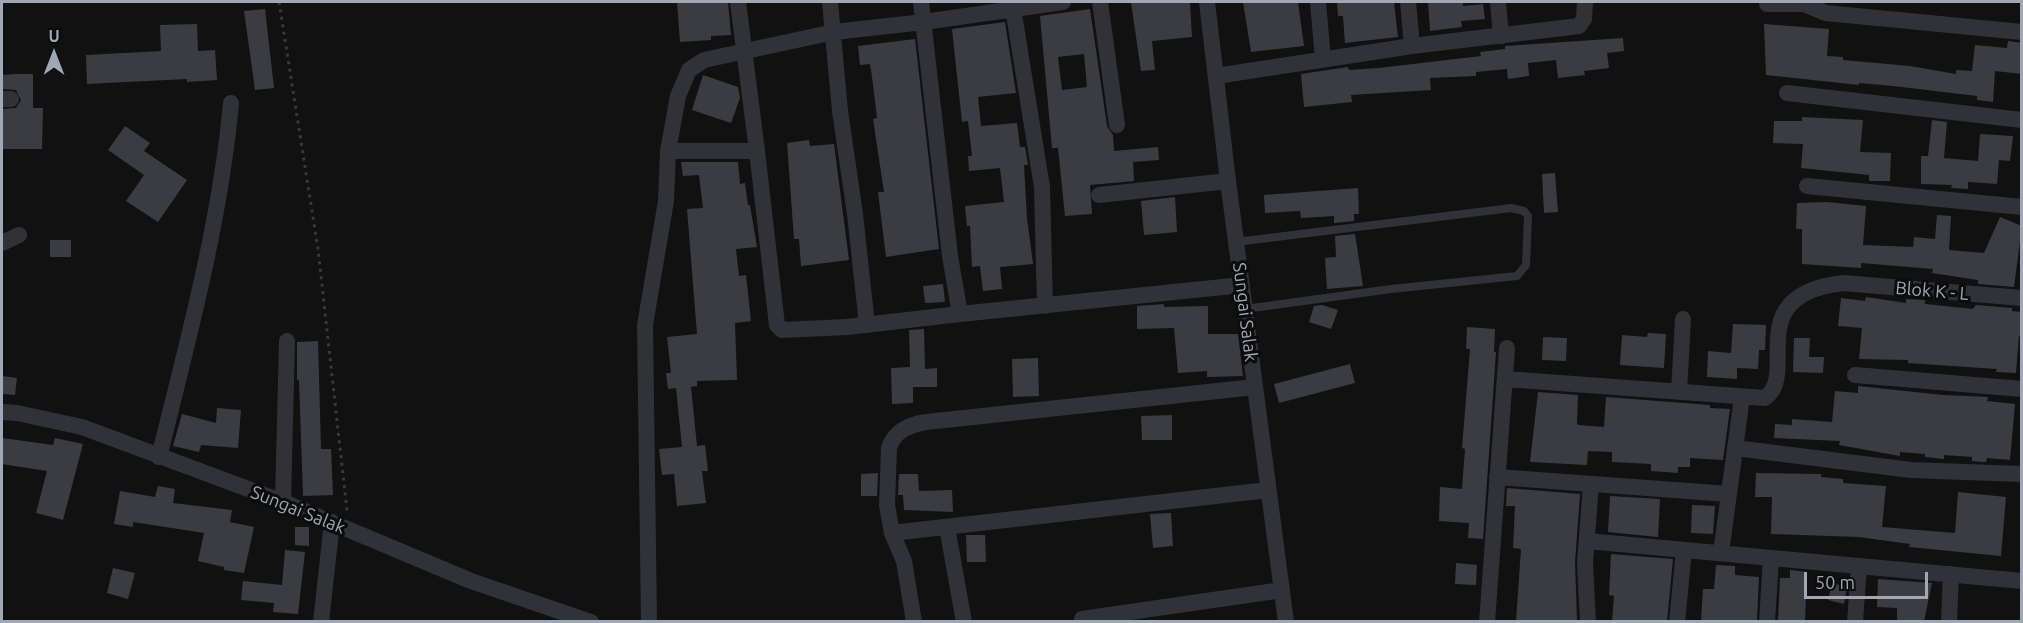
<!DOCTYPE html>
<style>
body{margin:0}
#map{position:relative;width:2023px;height:623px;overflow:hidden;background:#111112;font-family:Ubuntu,sans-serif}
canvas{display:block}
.frame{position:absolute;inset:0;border:3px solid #a0a7b5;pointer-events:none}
.north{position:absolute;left:24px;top:24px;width:60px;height:60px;-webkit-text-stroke:4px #0c0c0d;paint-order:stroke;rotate:0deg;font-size:16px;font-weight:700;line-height:24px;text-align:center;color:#a0a7b5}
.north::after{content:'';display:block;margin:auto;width:21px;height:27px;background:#a0a7b5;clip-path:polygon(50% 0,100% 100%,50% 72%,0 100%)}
.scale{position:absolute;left:1804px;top:572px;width:124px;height:27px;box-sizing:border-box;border:3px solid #a0a7b5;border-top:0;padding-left:8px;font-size:18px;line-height:21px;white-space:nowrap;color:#a0a7b5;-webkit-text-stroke:4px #0c0c0d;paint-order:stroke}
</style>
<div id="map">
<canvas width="2023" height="623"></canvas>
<div class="frame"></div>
<div class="north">U</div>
<div class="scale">50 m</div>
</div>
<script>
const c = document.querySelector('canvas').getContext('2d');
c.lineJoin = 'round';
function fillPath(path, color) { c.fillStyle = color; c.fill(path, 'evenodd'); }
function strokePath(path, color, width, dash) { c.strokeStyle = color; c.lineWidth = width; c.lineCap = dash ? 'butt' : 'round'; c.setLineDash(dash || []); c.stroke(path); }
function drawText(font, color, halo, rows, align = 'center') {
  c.font = font + ' Ubuntu,sans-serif'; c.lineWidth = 6; c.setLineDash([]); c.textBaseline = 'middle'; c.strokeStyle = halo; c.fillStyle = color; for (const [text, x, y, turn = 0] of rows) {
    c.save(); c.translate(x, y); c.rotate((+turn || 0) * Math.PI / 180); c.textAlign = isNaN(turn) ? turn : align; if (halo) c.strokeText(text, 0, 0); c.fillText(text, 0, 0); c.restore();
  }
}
fillPath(new Path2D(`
 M677,2H728L731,35L711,36V40L680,42Z
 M1131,2H1190L1192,37L1152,41L1155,70L1141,71Z
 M1243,2H1298L1304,46L1251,52Z
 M1337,2H1394L1398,37L1345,43L1343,16H1338Z
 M1428,2H1463V6L1483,4L1485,19L1461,21L1462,27L1430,31Z
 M265,9L274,88L255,90L244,11Z
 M1090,9L1107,126L1113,135L1114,151L1158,147L1159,160L1133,162L1134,181L1090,185L1092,214L1065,216L1058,148H1052L1040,16ZM1084,54L1087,87L1062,90L1058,57Z
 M1005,22L1016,93L978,97L981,126L1017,123L1020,147H1025L1028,165H1024L1027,218L1033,264L1000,267L1002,289L983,291L980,266L972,267L970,226H967L965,206L1004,202L1000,168L969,171L968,156H972L968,121L962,122L952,29Z
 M197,24L198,51L215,50L217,80L187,82V79L87,84L86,55L161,51L160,25Z
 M1764,24L1829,29L1827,56L1843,57V60L1910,66L1956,74V70L1972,71L1975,45L2007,48L2008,41L2022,43V74L1995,71L1993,102L1977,100V96L1893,86L1859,83V85L1766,75Z
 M1623,38L1624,51L1607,53L1609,68L1584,71L1585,75L1558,78L1556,60L1528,63L1529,76L1508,79L1507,69L1476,72V76L1430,78L1431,90L1351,95L1352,102L1304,107L1301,74L1348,67L1349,70L1379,68L1481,56L1480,52L1505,49V46Z
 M915,39L939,249L886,257L878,192H884L873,119L877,118L872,77L870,64L860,65L858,46Z
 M15,74H33V108H43L42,149H2V109L16,108L21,100L16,90L2,89V75Z
 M703,75L738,87L740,98L731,123L692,110Z
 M1802,117L1863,120L1860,152L1891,153L1890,181H1869V175L1801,168L1803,144L1773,143L1774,121H1802Z
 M1932,120L1947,122L1944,158L1978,161L1980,134L2013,136L2010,161L1999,160L1997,184L1968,182V189L1951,188L1952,185L1921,184V156H1928Z
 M125,126L150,143L144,151L187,180L158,222L126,201L144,175L108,150Z
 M809,140L810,146L834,144L849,260L801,266L799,239H794L787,143Z
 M681,162H738L740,184L745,183L748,205H750L757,247L736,249L739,276L746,275L751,321L735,323L737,380L697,381V386L691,387L697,446L705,445L708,471H702L706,503L677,506L674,474L662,475L659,449L682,447L676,388L668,389L666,373H671L667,337L697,334L687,209L703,208L699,175L683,176Z
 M1555,173L1558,212L1544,213L1542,174Z
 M1358,188L1359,214H1354V221L1334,223V216L1301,218L1300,211L1265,213L1264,195Z
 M1175,197L1177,232L1144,235L1141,201Z
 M1827,202L1866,206L1863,245L1913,247L1914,237L1935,239L1937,215L1951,216L1949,250L1984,253L2000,217L2022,226L2014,287L1978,284V280L1932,273L1933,269L1861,263V268L1802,264V229H1796L1797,203Z
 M1355,234L1363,286L1327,289L1325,258L1336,257L1335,236Z
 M50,240H71V257H50Z
 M943,284L945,302L925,303L923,286Z
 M1866,297L1906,303V299L1925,300V304L1973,309L1976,305L2012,308V311L2022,312V336H2019L2016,373L1996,372L1997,369L1908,363V360L1859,359L1862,328L1838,326L1841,298L1865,301Z
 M1164,304V307L1208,306V334H1238L1243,376L1207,377V371L1178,373L1174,328L1137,329V306Z
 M1322,305L1338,310L1331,329L1309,322L1314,306Z
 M1733,324L1766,325L1765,350H1759L1758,369L1737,368V379L1707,377L1708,351L1731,353Z
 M1467,327L1495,329L1494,352H1496L1483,539L1468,538L1469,523L1439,521L1440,487L1462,489L1465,449L1462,448L1470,349H1466Z
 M924,329L925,369L937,368V387H913V403L892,404L891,368L910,367L909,330Z
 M1648,333L1666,334L1664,368L1620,365L1622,335L1647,337Z
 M1543,337L1567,338L1566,361L1542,360Z
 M1794,338H1810L1809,357H1824L1823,373L1793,372Z
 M318,341L321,449H331L333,495L303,496L299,380H297V342Z
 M1038,358L1039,396L1013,397L1012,359Z
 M1350,364L1355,383L1279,403L1274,384Z
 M2,376L17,378L15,395L2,394Z
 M1858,386L1943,395L1988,397L1987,401L2015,404L2010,460L1987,458L1986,462H1983L1972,461V457L1944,455V459L1925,457V454L1900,452V456L1839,445L1840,441L1774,438L1775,424L1792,425V419L1832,422L1835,391L1858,393Z
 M1538,392L1578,395L1577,424L1579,425L1604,427L1606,397L1710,405V408L1730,409L1723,460L1690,458V467H1678V473L1651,471V464L1612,462V452L1588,451L1587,465L1530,462Z
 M217,408L241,410L238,448L201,445L199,452L173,446L182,414L216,423Z
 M1172,415V440H1142L1141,416Z
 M2,438L53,445L55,438L83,444L63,520L36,513L47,471L2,464Z
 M878,473L877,496H861V474Z
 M1756,473L1821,474V477L1843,479V483L1886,486L1882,527L1955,533L1958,492L2006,497L2001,556L1909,547L1910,544L1859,537L1771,534L1772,497H1755Z
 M899,474H918L919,491L952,490L953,512L904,510L903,495H898Z
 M158,486L175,489L173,503L232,510L230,522L254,527L244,573L224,570V567L198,561L204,533L133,522V527L114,524L120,491L155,497Z
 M1507,488L1580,494L1575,562L1577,621H1516L1521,549L1513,548L1515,506H1506Z
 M1610,496L1660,499L1658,537L1608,532Z
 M1692,505L1715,506L1713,534L1691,533Z
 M1171,513L1173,546L1153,548L1150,514Z
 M295,527H309V546L295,545Z
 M966,535H985L986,562H967Z
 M285,550L305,552L298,614L273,612L274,603L241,600L243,581L282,585Z
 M1611,554L1673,559L1667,621H1612L1614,596L1609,595Z
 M1456,563L1477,565L1476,585L1455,584Z
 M1716,565L1735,566V575L1759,577L1757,621H1701L1703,589H1714Z
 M113,568L135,573L128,599L107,593Z
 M1790,570L1807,572L1805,621H1778L1780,578H1790Z
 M1878,579L1932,583L1924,621H1897V608L1877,607Z
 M1832,583L1847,587L1844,604L1828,600Z`), '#3b3c42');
strokePath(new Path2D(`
 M279,2L318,249L347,511`), '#37393f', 3, [3, 4.5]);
strokePath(new Path2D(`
 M1236,242L1511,208L1524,211L1528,216L1526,265L1517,276L1391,289L1245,309`), '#313238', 8);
strokePath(new Path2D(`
 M738,2L757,151
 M830,2L840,111L855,214L867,325
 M921,2L950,256L960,314L1242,285
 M1012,2L1042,187L1045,306
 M1100,2L1117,125
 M1207,2L1228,181L1286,622
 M1318,2L1323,59
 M1408,2L1412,46
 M1498,2L1501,36
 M1767,4H1804L1826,13L2022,32
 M1216,76L1412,46L1579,26L1584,19L1585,2
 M1787,93L2022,120
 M2,99H11
 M668,151H757L777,325L782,330L847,327L960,314
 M1807,186L2022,207
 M1099,195L1228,181
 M2,243L19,235
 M1855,375L2022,389
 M1505,379L1765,398C1800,374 1739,295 1843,283L2022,298
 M1679,392L1683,319
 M2,412L17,413L82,427L283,502L471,581L591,622
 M1735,448L1911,470L2022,474
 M159,457C188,340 220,223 231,103
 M1497,477L1729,494
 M283,502L287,341
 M947,527L964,622
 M892,533L1268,490
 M1587,541L2022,581
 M1721,553L1742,397
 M1082,619L1282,590
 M321,622L332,522
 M649,622L645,325L666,201L668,151L678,96L689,70L704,60L834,32L924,22L1063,2
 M914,622L904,561L892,533L887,505L889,448C894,431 909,425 926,422L1255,387
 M1487,622L1507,348
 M1588,622L1585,563L1591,484
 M1677,622L1684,550
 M1767,622L1771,558
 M1855,622L1859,566
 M1949,622L1951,574`), '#313238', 16);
drawText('18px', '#a0a7b5', '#0c0c0d', [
 ["Blok K - L",1932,291,5],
 ["Sungai Salak",1245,312,83],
 ["Sungai Salak",298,510,22]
]);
</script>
